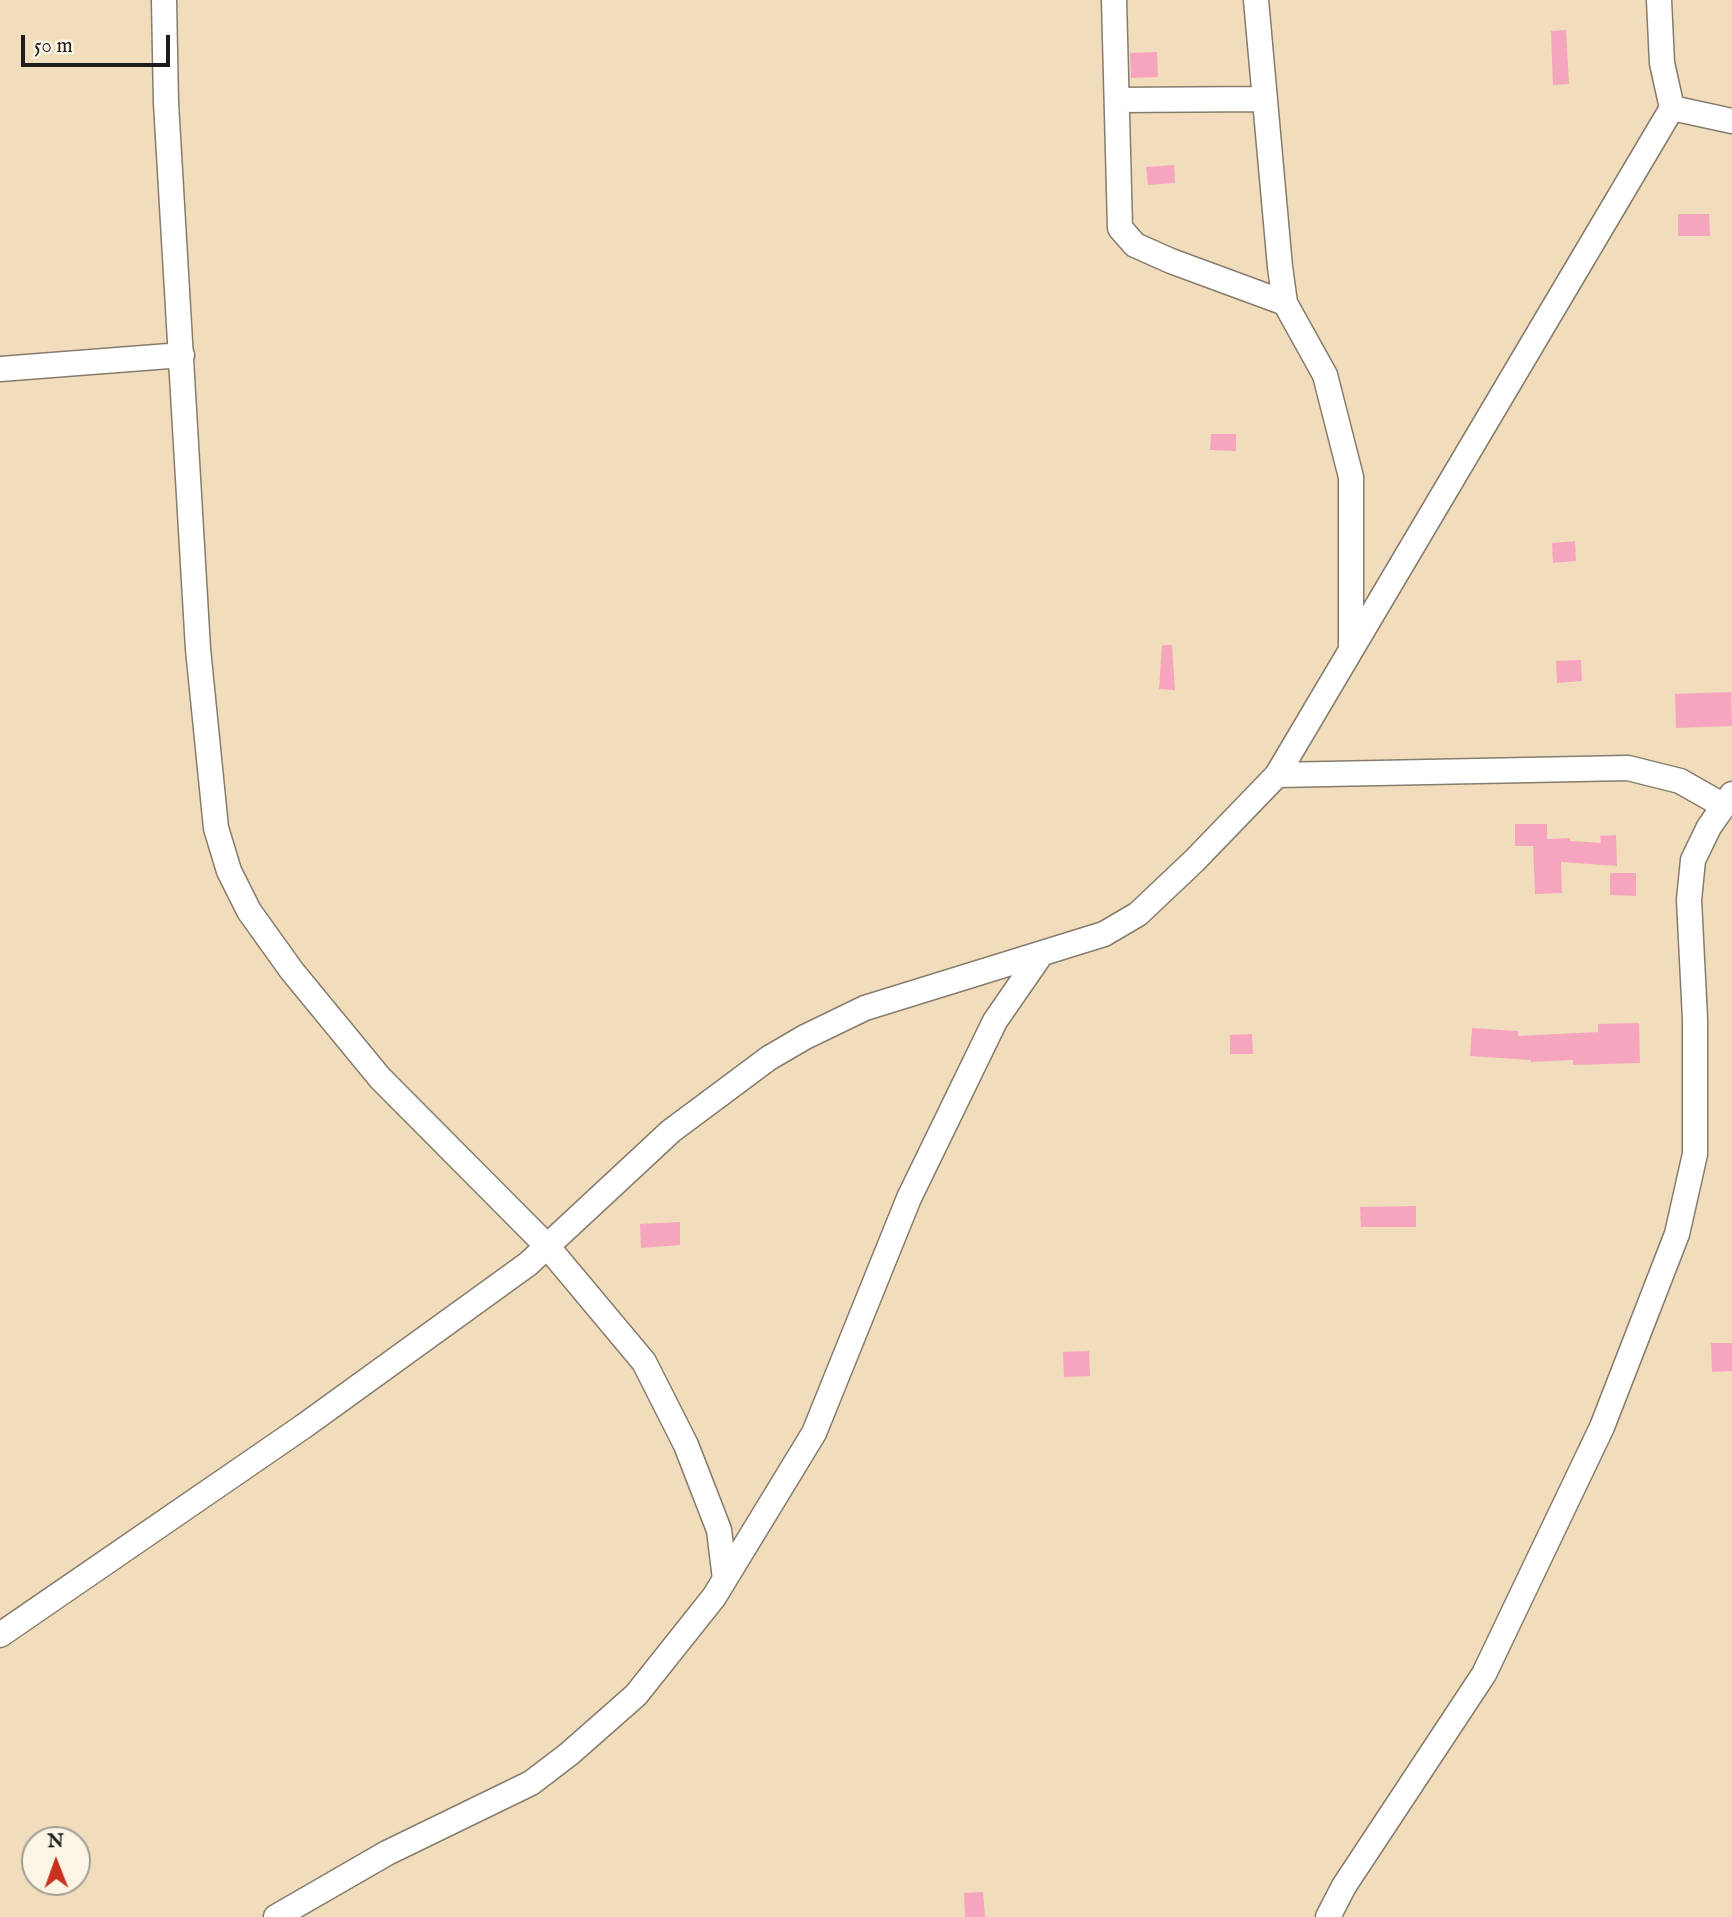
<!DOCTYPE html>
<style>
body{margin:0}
#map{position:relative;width:1732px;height:1917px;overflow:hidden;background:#f1ddbc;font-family:"IM FELL English",serif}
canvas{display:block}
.north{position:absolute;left:21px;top:1826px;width:70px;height:70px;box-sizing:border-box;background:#fcf5e5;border:2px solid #a29e95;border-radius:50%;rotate:359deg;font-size:19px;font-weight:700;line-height:28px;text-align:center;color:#1c1c1c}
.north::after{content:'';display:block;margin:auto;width:24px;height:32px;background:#c8321e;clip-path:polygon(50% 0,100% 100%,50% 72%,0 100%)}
.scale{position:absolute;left:21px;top:35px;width:149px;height:32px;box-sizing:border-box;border:4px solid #1c1c1c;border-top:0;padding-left:9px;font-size:21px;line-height:24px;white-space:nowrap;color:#1c1c1c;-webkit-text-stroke:5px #fcf5e5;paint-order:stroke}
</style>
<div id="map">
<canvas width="1732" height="1917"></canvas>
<div class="north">N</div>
<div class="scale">50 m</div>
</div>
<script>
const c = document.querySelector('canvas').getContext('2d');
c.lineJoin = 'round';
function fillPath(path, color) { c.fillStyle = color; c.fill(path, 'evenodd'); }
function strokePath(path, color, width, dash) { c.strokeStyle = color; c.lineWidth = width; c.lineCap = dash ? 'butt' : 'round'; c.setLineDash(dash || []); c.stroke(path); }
fillPath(new Path2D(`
 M1566,30L1569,84L1553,85L1551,31Z
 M1157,52L1158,77L1131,78L1130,53Z
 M1174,165L1175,183L1148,185L1146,167Z
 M1678,214H1709L1710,236H1678Z
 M1211,434H1236V451L1210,450Z
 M1575,541L1576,561L1553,563L1552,543Z
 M1162,645H1172L1175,690L1159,689Z
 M1581,660L1582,681L1557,683L1556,661Z
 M1731,692L1732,726L1676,728L1675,694Z
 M1515,824H1547V839L1570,838V841L1601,843L1600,836L1616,835L1617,866L1561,862L1562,893L1535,894L1533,846H1515Z
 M1610,873H1636V896L1610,895Z
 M1639,1023L1640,1063L1573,1065V1060L1531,1062V1060L1470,1056L1472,1028L1518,1031V1036L1598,1032V1024Z
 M1252,1034L1253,1054H1230V1035Z
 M1416,1206V1227H1361L1360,1207Z
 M680,1222V1245L641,1248L640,1224Z
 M1711,1343H1732V1371L1712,1372Z
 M1089,1351L1090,1376L1064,1377L1063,1352Z
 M983,1892L985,1917H965L964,1893Z`), '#f5a5be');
const minor = new Path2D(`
 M164,0L166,103L198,649L216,828L229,871L249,911L292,971L380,1078L547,1246L644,1362L686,1445L719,1530L725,1579
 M1114,0L1120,228L1135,245L1171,261L1285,303
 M1256,0L1280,267L1285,303L1325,375L1351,477V647
 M1117,100L1265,99
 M1672,108L1732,121
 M0,369L182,355
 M1277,775L1628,768L1680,781L1724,806
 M0,1635L304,1426L528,1264L671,1131L769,1058L805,1037L865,1008L1104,934L1138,914L1194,861L1277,775L1672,108L1662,63L1659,0
 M276,1917L387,1853L531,1783L569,1754L636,1695L714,1597L814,1433L909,1198L995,1021L1042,953
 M1328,1917L1344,1886L1484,1674L1602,1427L1677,1234L1695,1154V1019L1689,900L1693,860L1709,827L1732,794`);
strokePath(minor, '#867c6c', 27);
strokePath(minor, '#fff', 24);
</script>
